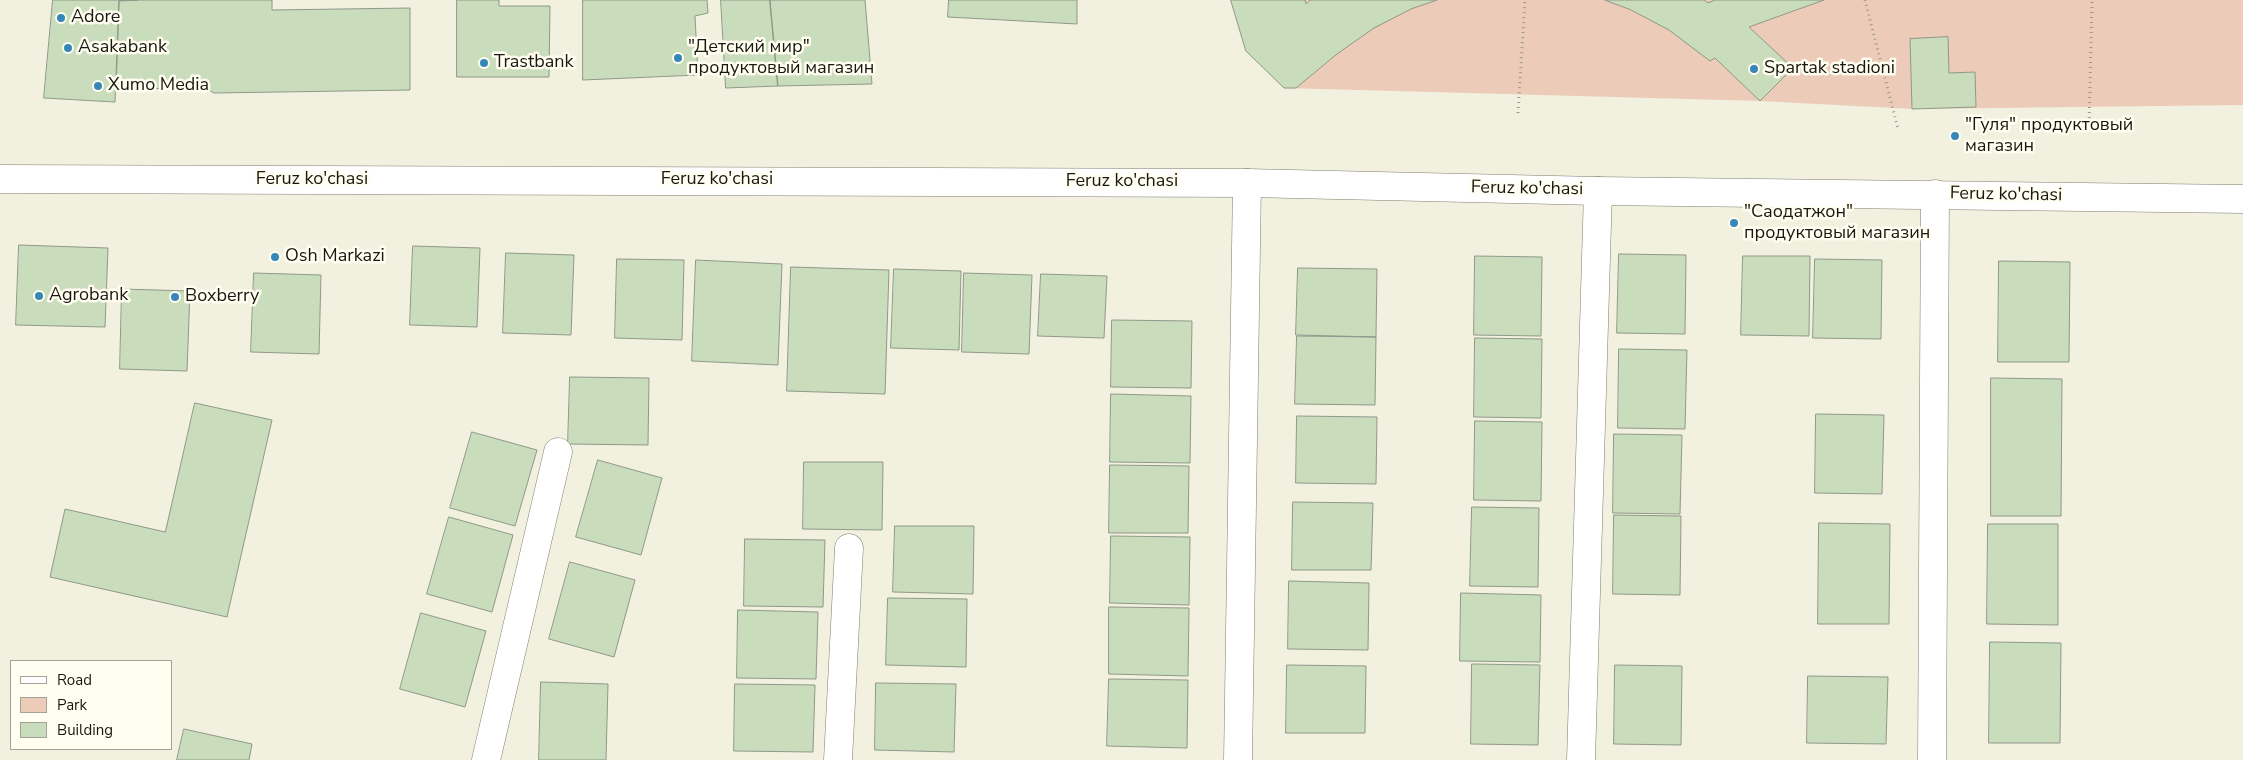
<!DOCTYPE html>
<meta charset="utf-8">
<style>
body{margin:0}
#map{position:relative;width:2243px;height:760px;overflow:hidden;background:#f2f1df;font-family:"Nunito Sans",sans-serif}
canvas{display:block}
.legend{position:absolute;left:10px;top:660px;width:162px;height:90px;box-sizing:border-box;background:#fffef0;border:1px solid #a3a297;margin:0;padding:6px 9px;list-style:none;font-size:15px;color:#181812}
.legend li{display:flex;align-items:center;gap:10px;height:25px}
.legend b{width:25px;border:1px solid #a3a297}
</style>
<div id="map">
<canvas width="2243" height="760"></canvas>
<ul class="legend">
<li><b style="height:6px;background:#fff"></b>Road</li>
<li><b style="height:14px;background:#ecccb9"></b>Park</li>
<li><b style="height:14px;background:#c9dcbb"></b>Building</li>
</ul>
</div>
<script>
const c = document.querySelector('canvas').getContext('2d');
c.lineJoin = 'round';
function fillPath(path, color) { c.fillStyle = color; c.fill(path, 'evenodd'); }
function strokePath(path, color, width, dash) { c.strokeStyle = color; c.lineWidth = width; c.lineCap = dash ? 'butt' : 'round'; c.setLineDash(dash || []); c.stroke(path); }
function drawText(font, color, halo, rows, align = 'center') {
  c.font = font + ' "Nunito Sans",sans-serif'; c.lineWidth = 5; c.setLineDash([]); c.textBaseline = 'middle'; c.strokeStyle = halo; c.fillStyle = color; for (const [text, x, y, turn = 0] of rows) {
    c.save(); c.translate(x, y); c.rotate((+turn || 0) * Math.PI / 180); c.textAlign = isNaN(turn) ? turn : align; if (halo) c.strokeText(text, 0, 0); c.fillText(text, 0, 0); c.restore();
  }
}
fillPath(new Path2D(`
 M1231,0H2243V105L1912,109L1760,101L1284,88L1246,51Z`), '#ecccb9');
const building = new Path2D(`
 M53,0H138L119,1L115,102L44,98Z
 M138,0H272V10L410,8V90L214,93L204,87L116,90L119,1Z
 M457,0H499V6H550L549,77H457Z
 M583,0H707L708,13L695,16L698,75L583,80Z
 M721,0H770L778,86L726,88Z
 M770,0H865L872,84L778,86Z
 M949,0H1077V24L948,17Z
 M1231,0H1305L1306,4L1310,0H1437L1411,9L1374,28L1337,54L1296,88H1284L1246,51Z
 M1605,0H1704L1708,3L1715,0H1824L1749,27L1793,68L1760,101L1715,58L1710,61L1669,30L1631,10Z
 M1948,37L1949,73L1975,72L1976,107L1912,109L1910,39Z
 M19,245L108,248L105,327L16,325Z
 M413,246L480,248L477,327L410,325Z
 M506,253L574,255L571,335L503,333Z
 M1619,254L1686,255L1685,334L1617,333Z
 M1475,256L1542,257L1541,336L1474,335Z
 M1743,256H1810L1809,336L1741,335Z
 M617,259L684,260L682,340L615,338Z
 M1815,259L1882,260L1881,339L1813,338Z
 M696,260L782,264L778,365L692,361Z
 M1999,261L2070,262L2069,362H1998Z
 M791,267L889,270L885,394L787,391Z
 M1298,268L1377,269L1376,337L1296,335Z
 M894,269L961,271L959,350L891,348Z
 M254,273L321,275L319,354L251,352Z
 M964,273L1032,275L1029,354L962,352Z
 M1041,274L1107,276L1104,338L1038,336Z
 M122,289L190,291L187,371L120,369Z
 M1112,320L1192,321L1191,388L1111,387Z
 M1297,336L1376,337L1375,405L1295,404Z
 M1475,338L1542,339L1541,418L1474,417Z
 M1619,349L1687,350L1685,429L1618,428Z
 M570,377L649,378L648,445L568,444Z
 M1991,378L2062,379L2061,516H1991Z
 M1111,394L1191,396L1190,463L1110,462Z
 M195,403L272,420L227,617L50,577L65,509L165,532Z
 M1816,414L1884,415L1882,494L1815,493Z
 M1297,416L1377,417L1376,484L1296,483Z
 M1475,421L1542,422L1541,501L1474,500Z
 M472,432L537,450L515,526L450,508Z
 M1614,434L1682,435L1680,514L1613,513Z
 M598,460L662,478L641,555L576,537Z
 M804,462H883L882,530L803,529Z
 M1110,465L1189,466L1188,533H1109Z
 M1293,502L1373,503L1371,570H1292Z
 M1472,507L1539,508L1538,587L1470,586Z
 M1614,515L1681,516L1680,595L1613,594Z
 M449,517L513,535L492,612L427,594Z
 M1819,523L1890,524L1889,624H1818Z
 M1988,524H2058V625L1987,624Z
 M895,526H974L973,594L893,592Z
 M1111,536L1190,537L1189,605L1110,603Z
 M745,539L825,540L823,607L744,606Z
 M570,562L635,580L614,657L549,639Z
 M1289,581L1369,583L1368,650L1288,649Z
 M1461,593L1541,595L1540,662L1460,661Z
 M888,598L967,599L966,667L886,665Z
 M1109,607L1189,608L1188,676L1109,674Z
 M738,610L818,612L816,679L737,678Z
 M421,613L486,631L465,707L400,689Z
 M1990,642L2061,643L2060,743H1989Z
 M1472,664L1540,665L1538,745L1471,744Z
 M1287,665L1366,666L1365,733H1286Z
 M1615,665L1682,666L1681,745L1614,744Z
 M1808,676L1888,677L1886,744L1807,743Z
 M1109,679L1188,680L1187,748L1107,746Z
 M541,682L608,684L606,760H539Z
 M876,683L956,684L954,752L875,750Z
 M735,684L815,685L813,752L734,751Z
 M184,729L252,744L249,760H177Z`);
fillPath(building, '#c9dcbb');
strokePath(building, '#8f9889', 1);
const minor = new Path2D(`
 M486,760L558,452
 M838,760L849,548
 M1238,760L1247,183
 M1581,760L1598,191
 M1932,760L1935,194`);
const secondary = new Path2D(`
 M0,179L1247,183L1598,191L2243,199`);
strokePath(minor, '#7e7d6d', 29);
strokePath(secondary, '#7e7d6d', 29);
strokePath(new Path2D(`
 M1865,0L1898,129
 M1518,113L1525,0
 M2089,128L2092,0`), '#99998c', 3, [1, 4]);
strokePath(minor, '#fff', 28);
strokePath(secondary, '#fff', 28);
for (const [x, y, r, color] of [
 [61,18,5,"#3786b8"],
 [68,48,5,"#3786b8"],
 [678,58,5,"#3786b8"],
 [484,63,5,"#3786b8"],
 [1754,69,5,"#3786b8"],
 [98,86,5,"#3786b8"],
 [1955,136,5,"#3786b8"],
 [1734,223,5,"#3786b8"],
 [275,257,5,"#3786b8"],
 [39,296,5,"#3786b8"],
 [175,297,5,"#3786b8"]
]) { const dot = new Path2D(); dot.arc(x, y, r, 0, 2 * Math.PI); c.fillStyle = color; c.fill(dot); strokePath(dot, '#fffef0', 2); }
drawText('18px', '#181812', '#fffef0', [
 ["Adore",71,18],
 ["Asakabank",78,48],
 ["\"Детский мир\"",688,48],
 ["продуктовый магазин",688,69],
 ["Trastbank",494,63],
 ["Spartak stadioni",1764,69],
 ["Xumo Media",108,86],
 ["\"Гуля\" продуктовый",1965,126],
 ["магазин",1965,147],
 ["\"Саодатжон\"",1744,213],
 ["продуктовый магазин",1744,234],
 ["Osh Markazi",285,257],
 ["Agrobank",49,296],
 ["Boxberry",185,297]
], 'left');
drawText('18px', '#181812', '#fffef0', [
 ["Feruz ko'chasi",312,180],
 ["Feruz ko'chasi",717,180],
 ["Feruz ko'chasi",1122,182],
 ["Feruz ko'chasi",1527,189,1],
 ["Feruz ko'chasi",2006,195,1]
]);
</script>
